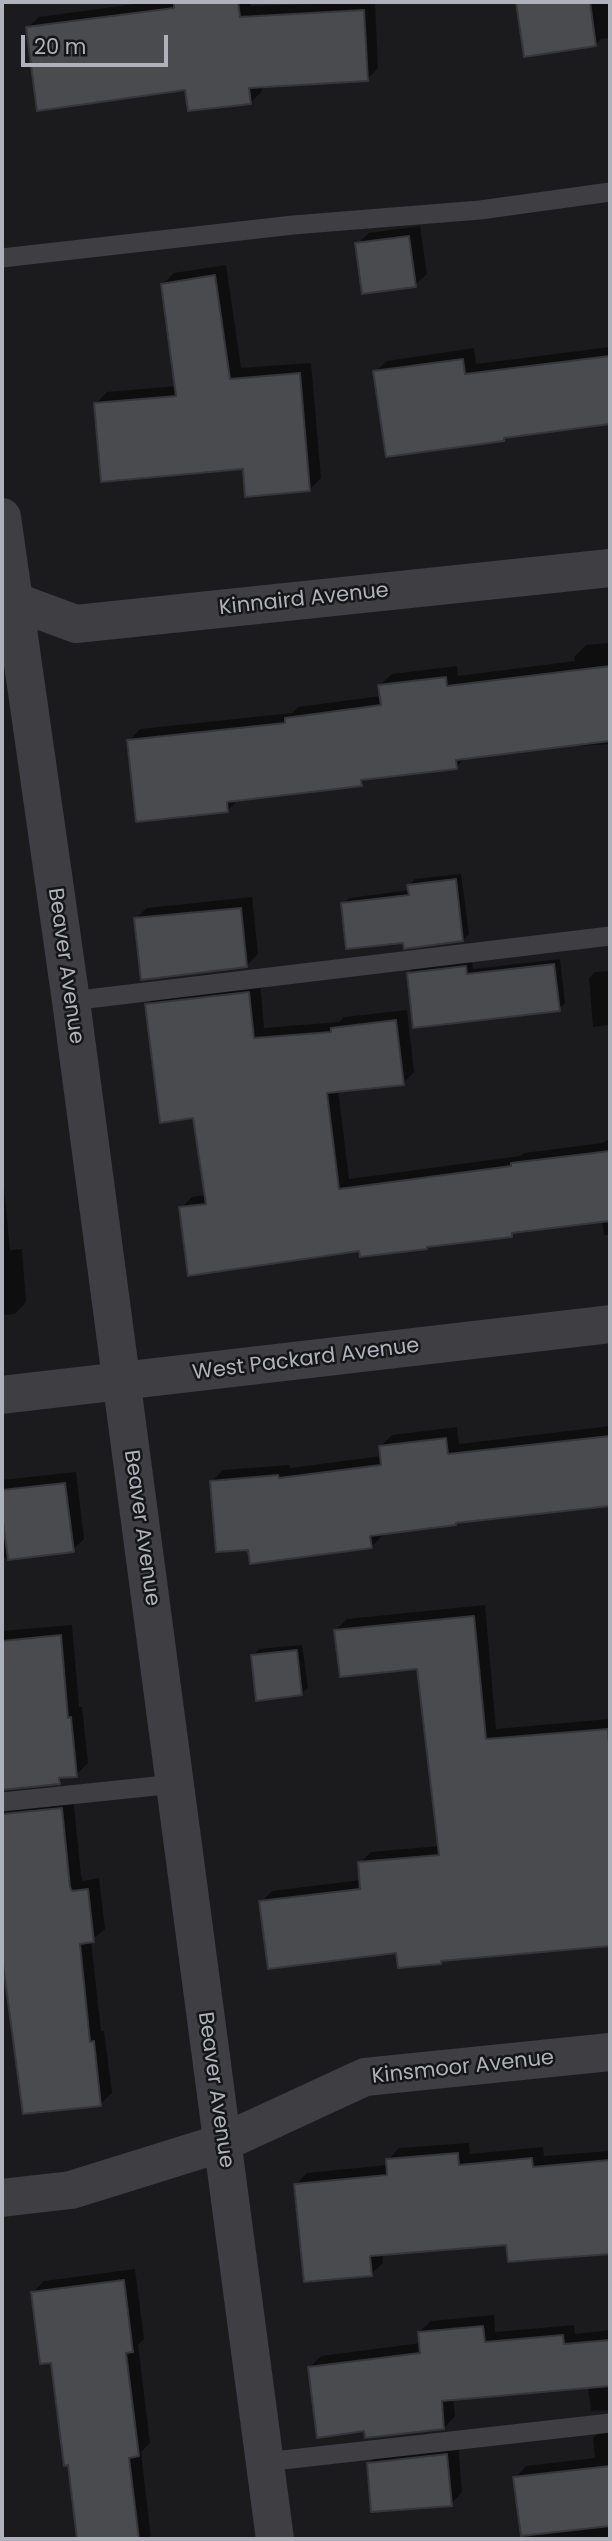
<!DOCTYPE html>
<style>
body{margin:0}
#map{position:relative;width:612px;height:2541px;overflow:hidden;background:#1b1b1d;font-family:Poppins,sans-serif}
canvas{display:block}
.frame{position:absolute;inset:0;border:4px solid #afb1bb;pointer-events:none}
.scale{position:absolute;left:21px;top:35px;width:147px;height:32px;box-sizing:border-box;border:4px solid #afb1bb;border-top:0;padding-left:9px;font-size:21px;line-height:24px;white-space:nowrap;color:#afb1bb;-webkit-text-stroke:5px #161618;paint-order:stroke}
</style>
<div id="map">
<canvas width="612" height="2541"></canvas>
<div class="frame"></div>
<div class="scale">20 m</div>
</div>
<script>
const c = document.querySelector('canvas').getContext('2d');
c.lineJoin = 'round';
function fillPath(path, color) { c.fillStyle = color; c.fill(path, 'evenodd'); }
function strokePath(path, color, width, dash) { c.strokeStyle = color; c.lineWidth = width; c.lineCap = dash ? 'butt' : 'round'; c.setLineDash(dash || []); c.stroke(path); }
function drawText(font, color, halo, rows, align = 'center') {
  c.font = font + ' Poppins,sans-serif'; c.lineWidth = 5; c.setLineDash([]); c.textBaseline = 'middle'; c.strokeStyle = halo; c.fillStyle = color; for (const [text, x, y, turn = 0] of rows) {
    c.save(); c.translate(x, y); c.rotate((+turn || 0) * Math.PI / 180); c.textAlign = isNaN(turn) ? turn : align; if (halo) c.strokeText(text, 0, 0); c.fillText(text, 0, 0); c.restore();
  }
}
fillPath(new Path2D(`
 M150,2H250L251,6L375,2L378,68L367,79L261,85L262,91L251,102L187,88L27,28L39,17Z
 M518,2H610V38L601,39L595,45L525,55Z
 M420,226L427,274L415,285L357,244L369,233Z
 M226,265L241,368L311,363L321,478L309,490L245,467L95,404L107,392L177,386L163,284L174,273Z
 M610,347V422L507,436L504,439L375,372L387,361L474,348L476,364Z
 M610,643V744L581,746V743L466,757L456,767L368,777L361,784L239,799L227,811L129,741L140,729L292,713L298,707L381,696L380,685L392,674L457,666L458,676L575,661L574,657L586,645Z
 M461,874L469,934L463,940L405,941L343,904L349,898L410,890L409,885L415,879Z
 M252,897L258,954L246,966L135,919L147,908Z
 M560,959L565,1003L559,1009L408,973L415,967L472,961L473,969Z
 M610,971V1025L593,1027L589,978L595,972Z
 M260,982L264,1028L339,1022L344,1017L407,1010L414,1072L403,1083L338,1090L349,1179L520,1156L524,1153L602,1143L610,1139V1235H604L602,1221L516,1231L511,1235L361,1249L181,1208L192,1197L206,1195L194,1116L147,1005L158,994Z
 M2,1165L10,1250L22,1249L26,1302L15,1314L2,1315Z
 M610,1426V1505L568,1510V1508L382,1532L383,1535L371,1547L250,1548L212,1481L223,1470L289,1465L290,1468L382,1456L381,1446L392,1435L457,1427L459,1444Z
 M76,1472L84,1539L73,1550L2,1558V1480Z
 M485,1605L496,1729L610,1719V1944L444,1959L440,1963L261,1902L272,1891L361,1880L360,1863L371,1852L439,1846L418,1667L336,1630L347,1619Z
 M72,1625L79,1707H82L88,1763L76,1775L65,1776L59,1782L2,1788V1631Z
 M302,1645L308,1688L301,1694L253,1655L259,1649Z
 M2,1793L73,1797L81,1875L83,1881L99,1878L105,1929L91,1941L101,2031H104L112,2093L100,2104L12,2032L2,1946V1816L10,1819L11,1816L2,1812Z
 M469,2143L470,2154L543,2147L544,2156L610,2151V2252L510,2260L508,2243L382,2254L383,2263L371,2274L296,2184L307,2173L388,2165V2160L399,2148Z
 M135,2269L144,2339L138,2345L150,2443L141,2452L151,2539H79L70,2463L52,2361L33,2292L44,2281Z
 M494,2315L495,2332L574,2325L575,2334L610,2330V2410L591,2411L588,2386L453,2398L455,2416L444,2428L366,2429L309,2368L321,2356L421,2343L419,2332L431,2321Z
 M610,2426V2539H529L515,2478L526,2466L595,2458L593,2438L605,2427Z
 M458,2443L462,2492L451,2504L369,2463L380,2452Z`), '#0007');
const building = new Path2D(`
 M174,2H238L240,17L364,10L368,81L249,88L251,104L188,111L185,90L37,111L26,27L174,8Z
 M516,2H590L596,46L524,57Z
 M409,236L416,287L362,294L355,243Z
 M215,275L230,379L300,373L310,491L245,497L243,469L101,482L94,403L176,396L161,284Z
 M610,356V424L504,438V441L386,457L373,371L463,359L465,374Z
 M610,666V741L456,760L457,769L361,780L362,786L227,802L228,812L136,822L127,740L285,723V718L381,705L378,685L446,677L447,686Z
 M456,879L463,941L404,949L403,943L346,949L341,903L409,895L407,885Z
 M241,908L247,967L141,980L134,918Z
 M554,964L560,1011L413,1028L407,973L466,966L467,974Z
 M249,992L254,1038L331,1032V1028L396,1020L404,1085L327,1093L339,1189L511,1166V1163L610,1151V1221L512,1233V1237L427,1247V1249L360,1257L359,1251L188,1276L179,1207L206,1204L193,1118L160,1123L145,1004Z
 M610,1436V1506L456,1523V1525L370,1536L372,1548L250,1564L248,1550L216,1552L210,1481L278,1475L279,1478L381,1465L379,1446L446,1438L448,1454Z
 M65,1483L74,1552L8,1560L2,1514V1490Z
 M474,1616L486,1739L608,1729L610,1758V1946L441,1961V1964L398,1968L396,1953L268,1969L259,1901L360,1889L358,1862L439,1855L417,1669L340,1677L334,1630Z
 M61,1635L68,1718L71,1717L77,1777L59,1778L60,1784L2,1790V1641Z
 M297,1650L302,1695L256,1701L251,1655Z
 M62,1808L70,1887L72,1891L88,1889L94,1942L80,1944L90,2042L94,2041L101,2106L23,2114L2,1957V1814Z
 M458,2153L459,2165L532,2158L533,2167L610,2160V2254L508,2262L506,2245L370,2256L372,2276L304,2282L294,2184L387,2175L386,2159Z
 M124,2280L133,2352L126,2353L139,2456L129,2458L139,2539H77L68,2465L64,2466L51,2363L40,2364L31,2292Z
 M483,2326L485,2342L563,2335L564,2344L610,2340V2386L442,2401L444,2429L365,2438L364,2431L317,2438L308,2367L420,2353L418,2332Z
 M447,2454L452,2506L371,2512L367,2463Z
 M610,2466V2526L521,2536L513,2477Z`);
fillPath(building, '#4a4b4f');
strokePath(building, '#363539', 2);
strokePath(new Path2D(`
 M2,258L293,225L480,210L610,192
 M71,1001L610,936
 M2,1802L175,1784
 M265,2462L610,2423`), '#3e3e43', 19);
strokePath(new Path2D(`
 M2,517L71,1001L275,2539
 M2,600L14,601L76,624L610,568
 M2,1395L610,1324
 M2,2198L71,2190L222,2143L365,2077L610,2052`), '#3e3e43', 38);
drawText('21px', '#afb1bb', '#161618', [
 ["Kinnaird Avenue",304,600,-6],
 ["Beaver Avenue",65,966,82],
 ["West Packard Avenue",306,1360,-7],
 ["Beaver Avenue",141,1528,82],
 ["Kinsmoor Avenue",463,2068,-6],
 ["Beaver Avenue",215,2090,82]
]);
</script>
